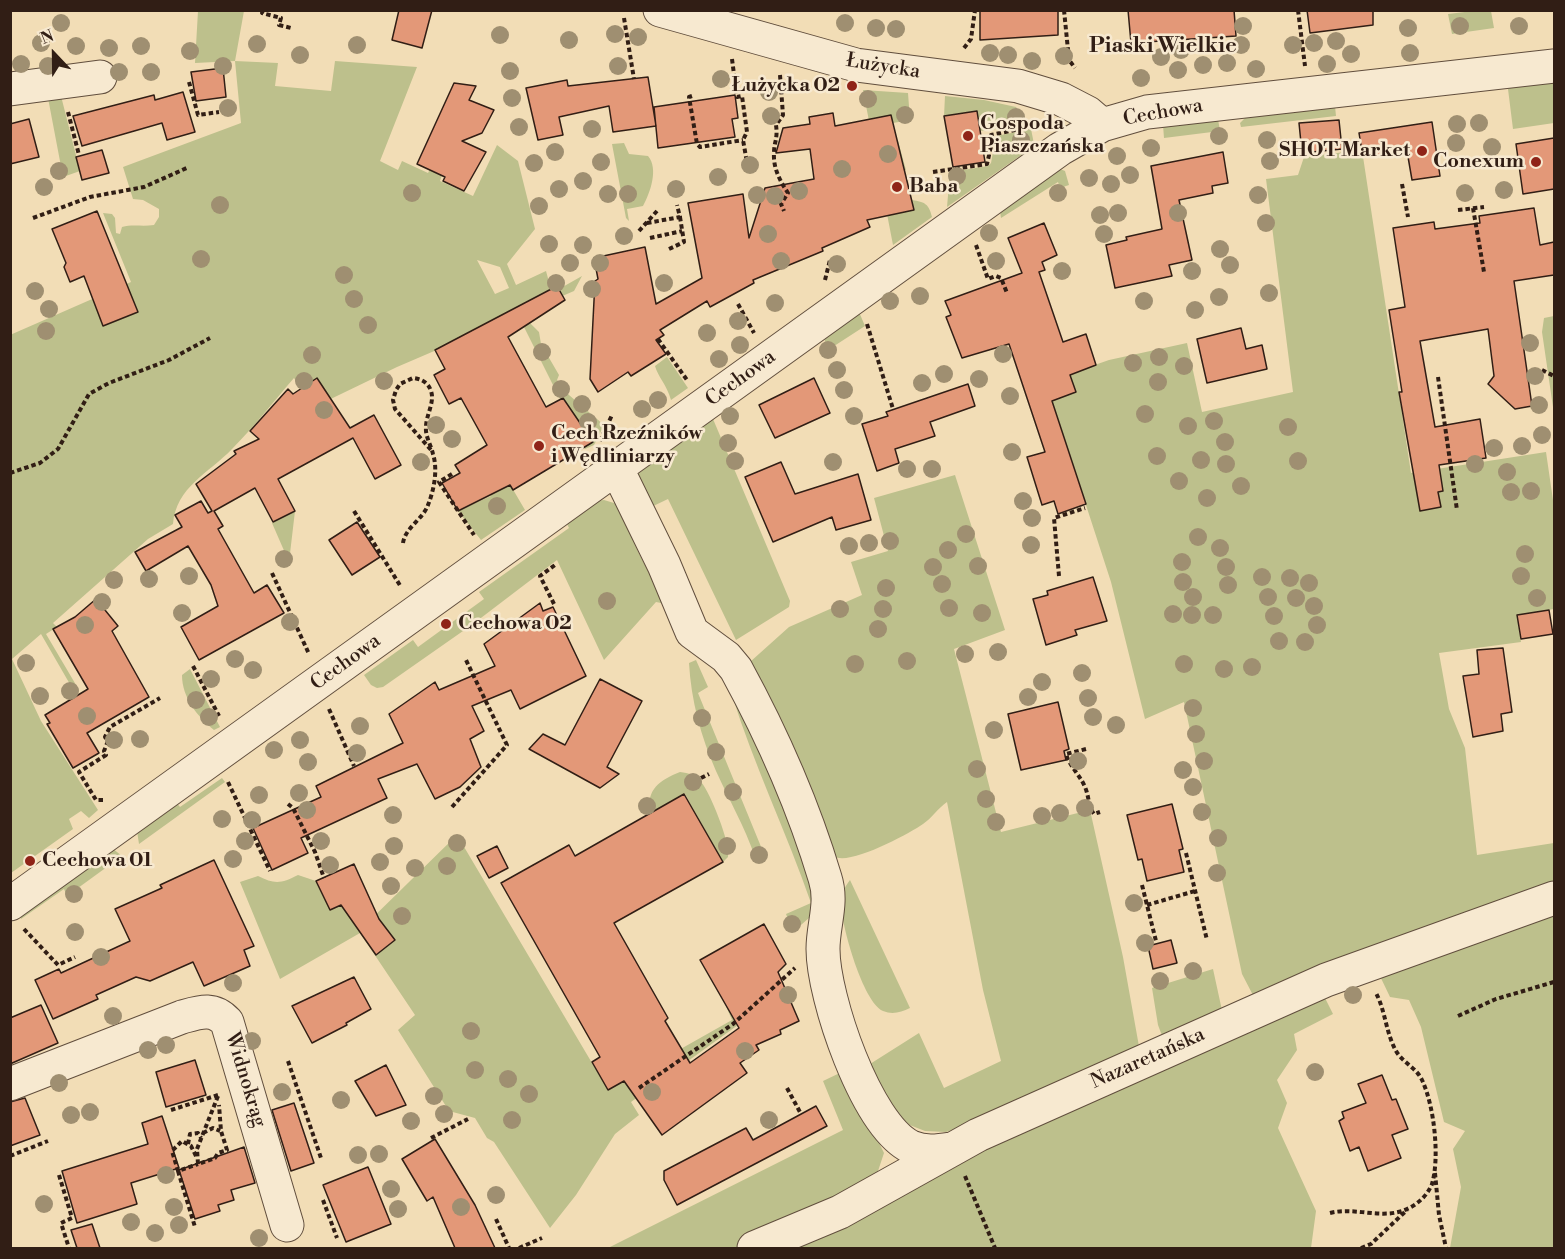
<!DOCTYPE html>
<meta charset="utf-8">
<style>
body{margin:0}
#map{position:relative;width:1565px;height:1259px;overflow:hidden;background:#f2ddb6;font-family:"Libre Bodoni",serif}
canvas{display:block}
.frame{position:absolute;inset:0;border:12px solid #311e15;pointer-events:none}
.north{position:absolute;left:24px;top:24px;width:60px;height:60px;-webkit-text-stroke:4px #f7e9d0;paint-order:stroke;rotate:338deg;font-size:16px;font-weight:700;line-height:24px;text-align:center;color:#311e15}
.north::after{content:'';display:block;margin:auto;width:21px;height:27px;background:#311e15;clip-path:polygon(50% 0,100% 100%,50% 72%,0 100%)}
</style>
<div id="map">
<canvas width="1565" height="1259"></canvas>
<div class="frame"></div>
<div class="north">N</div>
</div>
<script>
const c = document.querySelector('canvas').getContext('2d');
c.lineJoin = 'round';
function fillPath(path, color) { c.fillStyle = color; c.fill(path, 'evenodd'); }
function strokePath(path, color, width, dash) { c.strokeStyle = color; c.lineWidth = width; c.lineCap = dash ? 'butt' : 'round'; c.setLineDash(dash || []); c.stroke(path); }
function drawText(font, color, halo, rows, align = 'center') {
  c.font = font + ' "Libre Bodoni",serif'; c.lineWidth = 5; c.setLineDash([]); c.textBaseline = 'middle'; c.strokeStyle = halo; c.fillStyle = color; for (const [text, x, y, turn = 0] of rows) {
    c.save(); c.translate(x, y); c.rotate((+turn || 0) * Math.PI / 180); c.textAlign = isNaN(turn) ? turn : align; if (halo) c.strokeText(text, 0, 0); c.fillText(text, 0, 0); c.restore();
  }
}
fillPath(new Path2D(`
 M198,11H244L235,61L278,63L275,86L331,91L335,61L417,67L380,161L398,170L402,161L428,173L433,163L444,169L440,181L473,196L497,145L518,161L535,229L507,264L516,285L546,271L552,293L582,276L574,291L397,367L312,408L294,378C273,402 254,427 232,449C209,473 176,487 173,524L148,539L53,623L57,627L46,634L79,690L75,693L41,634L12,659L41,721L98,810L89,818L81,811L69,819L73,829L11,873L10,335L131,282L103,213L112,214L115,218L116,233L120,234L122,227C133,224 142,227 154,225L159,217V209L143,200L133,199L123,167L241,123L235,61L195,63ZM477,260L500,267L509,288L495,294Z
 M1473,11H1491L1494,28L1452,34L1448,14Z
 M1554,82V123L1513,129L1508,89L1511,87Z
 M863,90L908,93L910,120L893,123L891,115L874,118L881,145L898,141L906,170L882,175L890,215L914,210L912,200C925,202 929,204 932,217L893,245Z
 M61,96L80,171L63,177L48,98Z
 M945,96L984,100L1016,107L1029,125L980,131L976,111L944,116Z
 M1335,106L1336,116L1241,127L1240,123L1247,116Z
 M1218,119L1220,131L1164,138L1163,125Z
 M1031,129L1034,144L1030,149L947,207L950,172L988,166L991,163L996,136Z
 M624,143L629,154L648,156C659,169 650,193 643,206L627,209L629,221L626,218L612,144Z
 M1362,150L1411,473L1546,452L1554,507V609L1517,615L1521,642L1439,653L1449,709L1465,748L1477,855L1554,843V889L1256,1001L1242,974L1184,702L1145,719L1111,582L1046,382L1109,360L1187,343L1202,412L1293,392L1266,179L1298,175L1304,157Z
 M1060,169L1065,171L1069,185L1060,188L1058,182L1001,218L1000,211Z
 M859,312L865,326L828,350L824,338Z
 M1554,316V414L1542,332L1544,318Z
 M530,323L539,332L541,344L559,375L557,380L569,395L604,425L594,445L585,449L524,327Z
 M667,357L688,388L671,400C667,385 658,377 655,366Z
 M713,419L790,601L789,607L736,640L668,499L647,509L635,476Z
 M955,475L1005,630L954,649L1001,832L1090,810L1123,957L1140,1052L995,1116L946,1132L925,1131L902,1122L885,1105L870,1064L919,1033L944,1088L1001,1061L983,990L947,802C938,808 932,818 923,824C909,834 847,867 834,856L750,662L789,627L862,595L851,562L888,551L874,498Z
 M508,481L525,510L481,540L458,511L491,496L489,492Z
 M604,500L624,506C627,539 649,570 663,600L661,603L656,602L604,660L557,560L473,624L383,687L377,688L371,685L364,675L413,640L418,647L484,599L479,592L569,528L567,524L596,501Z
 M295,511L289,562L272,523Z
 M696,660L708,687L698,693L764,854L765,859L763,861L755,857C745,827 729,800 716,771C701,737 691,700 689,663Z
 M190,669L220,727L214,730C198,717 182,698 182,675Z
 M732,695L790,816L818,910L793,932L786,914L811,903C787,833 754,766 732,695Z
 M680,772C689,773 695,775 701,782C710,792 731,844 728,857L723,862L685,794L650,813C646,789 660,780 680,772Z
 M222,778L225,782L139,844L137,831L176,802L180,807Z
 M457,835L608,1090L732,1020L725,1004L776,975L738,1025L631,1102L639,1115L615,1134L576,1195L550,1228L494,1142L487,1138L475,1118L449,1111L398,1030L415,1015L360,933L280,979L240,882L258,876C274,884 281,884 298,875L316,881L330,910L345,903L359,931Z
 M112,848L122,856L67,896L64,889L21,919V914Z
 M850,880L910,1008C901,1012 893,1015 883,1011C863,1002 842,927 841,905C840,895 844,888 850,880Z
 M1554,908V1248H1450L1461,1187L1453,1149L1465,1131L1444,1122L1421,1027L1409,1000L1390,997L1379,974Z
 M1213,969L1223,1015L1164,1041L1158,1025L1152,988Z
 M1324,996L1333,1014L1294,1034L1297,1050L1277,1080L1287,1103L1278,1128L1316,1211L1311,1248H769L1004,1130Z
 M844,1071L884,1153L876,1177L739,1248H608L843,1130L823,1081Z`), '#bdc08c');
const building = new Path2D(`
 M399,10H432L422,48L392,40Z
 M980,10L1058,11V35L980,40Z
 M1128,10H1234L1236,36L1131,43Z
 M1307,10H1373V25L1310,33Z
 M223,68L226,97L196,101L191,72Z
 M648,77L656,126L613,132L609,106L559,117L563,135L538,140L526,88L567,80L568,86Z
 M454,83L476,86L469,100L494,110L482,133L462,141L486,152L464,191L443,181L445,177L417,164Z
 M183,92L195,132L167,140L162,123L82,146L73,116L154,95L155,100Z
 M735,95L738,118L732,119L735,137L658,148L654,107Z
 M977,111L985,162L953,167L944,116Z
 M833,113L835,126L891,115L914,210L867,220L870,227L822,248L823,251L753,280L754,283L710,307L707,301L660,330L664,335L656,340L666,354L631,376L628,372L598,392L590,379L595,281L598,279L594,258L645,247L656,304L702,278L688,203L743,194L749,238L765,188L814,179L810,149L776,153L783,128L810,124L809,117Z
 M29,119L39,157L10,164V124Z
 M1339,120L1342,149L1302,153L1299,123Z
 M1432,122L1440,176L1412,180L1407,151L1363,157L1359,133Z
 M1554,138V189L1523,194L1516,144Z
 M102,150L109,173L82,180L76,157Z
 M1223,152L1228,183L1212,186L1213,193L1179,200L1192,260L1169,265L1172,276L1115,288L1106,245L1127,240L1126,237L1162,229L1151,166Z
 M1534,208L1540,245L1554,242V275L1514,281L1532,406L1515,409L1488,384L1494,376L1488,329L1420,341L1435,427L1480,419L1486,458L1439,465L1443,491L1438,492L1441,507L1420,511L1399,392H1402L1389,310L1405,307L1393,228L1434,222L1435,229L1480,223L1479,216Z
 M97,211L138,312L103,326L84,276L70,282L64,267L66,263L52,229Z
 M1044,223L1057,255L1042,262L1045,270L1039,272L1063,342L1086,334L1096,365L1070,375L1076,392L1052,401L1086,504L1058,514L1054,501L1042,505L1027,457L1045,452L1009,344L962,358L946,317L951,315L945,301L1022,273L1008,238Z
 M557,286L565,300L508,337L546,407L563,398L593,442L513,490L510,485L458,511L442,483L460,473L455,465L487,445L461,398L449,404L434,375L445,369L435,350Z
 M1241,328L1246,349L1262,345L1267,369L1207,383L1197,339Z
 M317,378L350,428L374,415L401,465L375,479L353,438L278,479L295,511L273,522L255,488L214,511L223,526L218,529L254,593L267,585L284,613L199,660L181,627L218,606L211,585L188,546L146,571L135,552L182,527L175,515L201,501L208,513L212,511L196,484L236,454L234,451L259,439L250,431L288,389L293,394Z
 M814,378L830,413L775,438L759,405Z
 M968,384L975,406L930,422L935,436L895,449L899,463L877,471L862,424L888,416L886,412Z
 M781,462L795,494L858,474L871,520L836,530L832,517L773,542L745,477Z
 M357,522L380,557L352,575L329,540Z
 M1093,577L1107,621L1075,630L1077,635L1046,645L1033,599L1048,595L1047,591Z
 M96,599L118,626L112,631L149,697L87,733L99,753L73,768L47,724L50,723L45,715L88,689L53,629L75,617Z
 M540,603L543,611L553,607L586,676L520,709L511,690L472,706L484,731L470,739L481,767L460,787L435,799L417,764L378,779L387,798L301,838L308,853L272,870L253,828L321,797L316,786L403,743L389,714L435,682L439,690L495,666L484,644Z
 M1549,610L1553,634L1521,639L1517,615Z
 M1503,648L1512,712L1501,714L1503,731L1473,737L1463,676L1479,674L1477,650Z
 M600,679L642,701L607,767L619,774L600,788L529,749L543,734L565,745Z
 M1058,702L1069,749L1064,751L1066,760L1021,770L1008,714Z
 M684,794L723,862L614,923L668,1018L665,1021L690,1063L739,1028L700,960L764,924L786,964L778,972L799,1021L780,1030L781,1034L756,1045L759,1050L740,1063L747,1073L662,1135L624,1081L608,1090L592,1062L600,1057L501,883L569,845L575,856Z
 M1172,804L1183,849L1179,850L1184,872L1147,881L1142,859L1138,860L1127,815Z
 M497,846L508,868L489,878L477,856Z
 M214,860L254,946L244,950L250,966L204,986L193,962L150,981L136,977L96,995L98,999L53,1019L35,980L59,969L61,973L130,941L115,909L162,888L160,885Z
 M354,864L379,919L395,940L376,955L341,905L330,910L316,881Z
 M1171,940L1177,963L1153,969L1148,946Z
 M354,977L371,1009L346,1023L347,1025L312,1043L292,1006Z
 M41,1005L58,1043L10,1064V1018Z
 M195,1060L206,1095L166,1107L156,1072Z
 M386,1065L406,1105L376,1116L355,1081Z
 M1382,1075L1392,1100L1396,1099L1408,1129L1392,1135L1401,1158L1368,1171L1359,1147L1350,1151L1339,1121L1344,1118L1342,1112L1366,1103L1358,1084Z
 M25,1098L40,1135L10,1146V1102Z
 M294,1103L314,1163L291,1171L272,1110Z
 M816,1106L827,1126L677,1205L664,1180V1171L746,1128L753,1140Z
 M162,1116L179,1168L131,1183L137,1204L77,1223L62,1171L148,1144L142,1123Z
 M435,1139L475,1205L495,1248H455L433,1197L427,1201L402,1159Z
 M244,1147L255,1183L231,1190L234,1200L218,1205L220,1211L195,1219L179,1170Z
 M368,1167L391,1224L346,1242L323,1185Z
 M92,1224L100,1248H77L71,1230Z`);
fillPath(building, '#e39878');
strokePath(building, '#311e15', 1.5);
const minor = new Path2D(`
 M660,10L856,65L1018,86L1061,99L1088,113L1102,125
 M10,89L100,77
 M617,469L664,565L692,632L726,657L736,669C771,733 804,808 825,878C833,903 823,924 823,949C823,997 866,1125 911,1147C924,1153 938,1151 951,1149
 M10,904L1060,149L1102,125L1147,112L1554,66
 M10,1084L182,1017C200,1012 213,1007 227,1022L287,1225
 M754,1248L840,1212L978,1135L1326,980L1554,898`);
strokePath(minor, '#614e3d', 35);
strokePath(new Path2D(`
 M263,10L262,13L281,18L279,25L291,28
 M1064,10L1069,60L1075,68
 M1298,10L1305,66
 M624,18L634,79
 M964,48L971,39L975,10
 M732,59L737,97L742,96L747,132L743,140L748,168
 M780,75L783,115L776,125C778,139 774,142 774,153C773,168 780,181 788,193L781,204L784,211
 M189,82L198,115L219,112
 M692,96L689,97L697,144L700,147L743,140
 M68,112L79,155
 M933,172L987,164L992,142L991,135L1034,126
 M1402,184L1408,217
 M1473,208L1484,272
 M1458,210L1484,207
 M33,218L90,197L144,187L189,167
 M647,223L680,217L677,205
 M639,231L657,211
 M650,238L682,231
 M976,245L988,279L996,276L1001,278L1007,293
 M669,249L684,242L680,217
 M825,280L830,260
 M738,304L754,333
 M867,324L893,409
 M658,339L687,380
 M1542,370L1554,376
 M1438,377L1457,510
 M600,441L612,415
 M10,473L40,463L58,449L89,394L109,383L169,360L210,338
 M452,474L439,482L474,535
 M354,511L401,587
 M403,543C405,528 423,519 428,505C434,490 438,470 433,454C431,445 425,436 426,427C426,415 435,402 431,391C428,382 421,379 413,378L400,384L396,390L393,400L395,409L432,451
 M272,573L309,654
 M1059,576L1054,518L1085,508
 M554,604L540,576L555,565
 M193,666L219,716
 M329,709L354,766
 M1086,749L1066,754C1070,767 1080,775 1085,787C1089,796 1088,806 1094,814L1100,812
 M701,778L709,774
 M228,782L270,871
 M103,800H96L79,772L106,755L104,751L108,741L105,737L110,727L160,698
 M288,804L293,808L315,852L324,878
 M452,807L507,745L465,658
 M1186,853L1207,940
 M1142,885L1156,941
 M1147,905L1195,891
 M24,929L58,965L75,957
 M1458,1016L1496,999L1554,982
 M288,1061L321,1158
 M639,1088L733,1024L795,968
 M787,1088L801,1114
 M218,1096L197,1149L198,1164L215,1158L218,1153L227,1150L221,1131L219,1105
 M171,1110L218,1095
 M203,1133L213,1128L220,1131
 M431,1138L468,1119
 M188,1144L190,1134L198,1133L201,1138
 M10,1156L48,1141
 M196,1156L191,1146L182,1141L172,1151L178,1171L198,1164
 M178,1171L195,1227
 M1435,1173L1439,1215L1446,1248
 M59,1175L72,1218L61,1223L69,1248
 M965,1176L995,1248
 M323,1200L337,1238
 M1330,1213C1357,1206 1385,1222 1411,1207C1420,1202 1428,1194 1432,1184C1440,1157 1434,1105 1422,1080C1416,1067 1401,1062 1395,1049C1386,1032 1385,1010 1376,993
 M496,1219L509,1248
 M519,1248L542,1238
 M1361,1248L1371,1244L1407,1210`), '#311e15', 4, [4.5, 3]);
strokePath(minor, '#f7e9d0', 33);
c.fillStyle = '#9f8f71';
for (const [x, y] of [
 [61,23],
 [845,23],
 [1243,26],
 [1460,26],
 [1519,26],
 [876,28],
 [1408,28],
 [896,29],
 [615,34],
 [500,35],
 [638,37],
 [569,40],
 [1336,41],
 [41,43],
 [1314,43],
 [257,44],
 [357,45],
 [1241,45],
 [1293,45],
 [76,46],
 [141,46],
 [109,48],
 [1181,50],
 [190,51],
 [990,53],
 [1410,53],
 [1351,54],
 [300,55],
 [1008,55],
 [1064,56],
 [1161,57],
 [1032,61],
 [1227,63],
 [21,64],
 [1327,64],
 [1203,65],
 [48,66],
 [223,66],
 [618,66],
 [1256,69],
 [1178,70],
 [510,71],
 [119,72],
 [151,72],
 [1141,78],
 [721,79],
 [769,92],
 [512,98],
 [868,99],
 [228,108],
 [905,115],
 [771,116],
 [1016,117],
 [1479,123],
 [1457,124],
 [519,127],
 [592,129],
 [1219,136],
 [1021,140],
 [1267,140],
 [1456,143],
 [1492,147],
 [1151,148],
 [555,152],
 [888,154],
 [1117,156],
 [1270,161],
 [601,162],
 [534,163],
 [750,165],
 [842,169],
 [59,171],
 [1130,175],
 [957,176],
 [718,177],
 [1089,178],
 [583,181],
 [1111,184],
 [44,187],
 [559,189],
 [676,189],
 [1504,190],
 [799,191],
 [412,193],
 [1058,193],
 [1465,193],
 [608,194],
 [628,194],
 [757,195],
 [1258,195],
 [775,196],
 [220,205],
 [539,206],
 [1118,213],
 [1178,213],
 [1100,215],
 [1266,223],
 [989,233],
 [768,234],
 [1104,234],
 [624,236],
 [549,244],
 [583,245],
 [1220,249],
 [201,259],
 [781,261],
 [996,261],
 [570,263],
 [600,263],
 [837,264],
 [1230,265],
 [1062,271],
 [1192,271],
 [344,275],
 [556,283],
 [664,283],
 [592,289],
 [35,291],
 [1269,293],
 [920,296],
 [1219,297],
 [354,299],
 [890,301],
 [1144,301],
 [775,303],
 [49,309],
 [1195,310],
 [738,321],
 [368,325],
 [46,331],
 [707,333],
 [1530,343],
 [740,345],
 [828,350],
 [542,352],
 [1003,354],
 [312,355],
 [1159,357],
 [719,359],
 [1133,363],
 [1184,366],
 [837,370],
 [944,374],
 [1535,376],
 [979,379],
 [304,381],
 [384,381],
 [1158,382],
 [922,383],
 [561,389],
 [844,390],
 [1010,396],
 [658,400],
 [582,404],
 [1539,405],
 [642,409],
 [324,410],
 [1145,414],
 [730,416],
 [854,416],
 [1214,421],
 [588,422],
 [436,425],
 [1188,426],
 [1288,427],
 [1542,435],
 [452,439],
 [1225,442],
 [728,443],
 [1522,446],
 [1494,448],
 [1012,452],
 [1157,456],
 [1201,460],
 [735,461],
 [1298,461],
 [421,462],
 [833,462],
 [1226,464],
 [1475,464],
 [907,469],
 [932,469],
 [1507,472],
 [1179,481],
 [1241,486],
 [1531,491],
 [1511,492],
 [1207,498],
 [1023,501],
 [497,506],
 [1032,518],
 [966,534],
 [1198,537],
 [890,541],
 [869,543],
 [1031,545],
 [849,546],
 [1220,548],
 [948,550],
 [1525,554],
 [284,559],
 [1182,562],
 [978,566],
 [933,567],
 [1226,567],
 [189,576],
 [1521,576],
 [1262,577],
 [1290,578],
 [149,579],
 [114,580],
 [1183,582],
 [1309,583],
 [942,584],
 [1228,585],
 [886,588],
 [1193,597],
 [1268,597],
 [1296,598],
 [1537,598],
 [607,601],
 [102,602],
 [1314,606],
 [949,608],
 [840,609],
 [883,609],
 [182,613],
 [982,613],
 [1173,614],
 [1192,615],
 [1213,615],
 [1274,616],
 [290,622],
 [85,625],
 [1317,625],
 [878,629],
 [1279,641],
 [1305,642],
 [998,652],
 [965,654],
 [235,659],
 [907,661],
 [26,663],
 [855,664],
 [1184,664],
 [1252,667],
 [1224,669],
 [253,670],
 [1082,673],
 [211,679],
 [1042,682],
 [70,691],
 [40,696],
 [1028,697],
 [1088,698],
 [196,700],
 [1193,708],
 [87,716],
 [209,717],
 [1093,717],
 [702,718],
 [1116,725],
 [360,726],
 [994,730],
 [1196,734],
 [140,739],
 [114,740],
 [300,740],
 [274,750],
 [716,752],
 [357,753],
 [1078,761],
 [1204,761],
 [308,762],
 [977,769],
 [1183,770],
 [693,782],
 [1193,787],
 [733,792],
 [299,793],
 [259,795],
 [986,799],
 [647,806],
 [1085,808],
 [307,810],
 [1202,812],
 [1060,813],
 [393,815],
 [1042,816],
 [222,819],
 [252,820],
 [996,822],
 [1218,838],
 [245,841],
 [321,841],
 [457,843],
 [394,846],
 [727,846],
 [759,855],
 [233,859],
 [380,862],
 [330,865],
 [447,866],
 [415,868],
 [1217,873],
 [391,886],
 [74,894],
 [1134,903],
 [402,916],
 [792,924],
 [75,932],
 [1145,943],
 [101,957],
 [1193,971],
 [1160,981],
 [233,983],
 [788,995],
 [1353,995],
 [113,1016],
 [471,1031],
 [252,1041],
 [166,1045],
 [148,1050],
 [745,1051],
 [475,1070],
 [1315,1072],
 [508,1079],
 [59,1083],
 [282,1092],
 [652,1092],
 [529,1094],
 [434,1096],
 [341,1100],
 [90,1112],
 [444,1114],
 [71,1115],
 [512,1120],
 [769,1120],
 [411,1121],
 [379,1154],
 [358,1155],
 [166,1175],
 [391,1189],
 [496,1195],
 [44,1204],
 [174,1207],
 [461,1207],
 [398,1209],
 [131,1222],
 [179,1225],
 [155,1233],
 [259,1238]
]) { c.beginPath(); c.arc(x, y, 9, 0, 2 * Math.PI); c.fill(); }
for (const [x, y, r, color] of [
 [852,86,6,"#8f2418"],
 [968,136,6,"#8f2418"],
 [1422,151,6,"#8f2418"],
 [1536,162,6,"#8f2418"],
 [897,187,6,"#8f2418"],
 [539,446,6,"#8f2418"],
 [446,624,6,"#8f2418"],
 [30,861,6,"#8f2418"]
]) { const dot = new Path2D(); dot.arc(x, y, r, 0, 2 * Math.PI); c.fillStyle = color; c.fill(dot); strokePath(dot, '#f7e9d0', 2); }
drawText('20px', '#311e15', '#f7e9d0', [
 ["Łużycka",883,67,9],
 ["Cechowa",1163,113,-10],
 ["Cechowa",741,379,-36],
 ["Cechowa",346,663,-36],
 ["Nazaretańska",1148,1059,-24],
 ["Widnokrąg",245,1080,73]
]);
drawText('bold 20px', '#311e15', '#f7e9d0', [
 ["Łużycka 02",840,86,"right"],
 ["Gospoda",980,124],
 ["Piaszczańska",980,147],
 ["SHOT Market",1410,151,"right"],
 ["Conexum",1524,162,"right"],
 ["Baba",909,187],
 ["Cech Rzeźników",551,434],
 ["i Wędliniarzy",551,457],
 ["Cechowa 02",458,624],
 ["Cechowa 01",42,861]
], 'left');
drawText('bold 22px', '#311e15', '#f7e9d0', [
 ["Piaski Wielkie",1163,47]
]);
</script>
